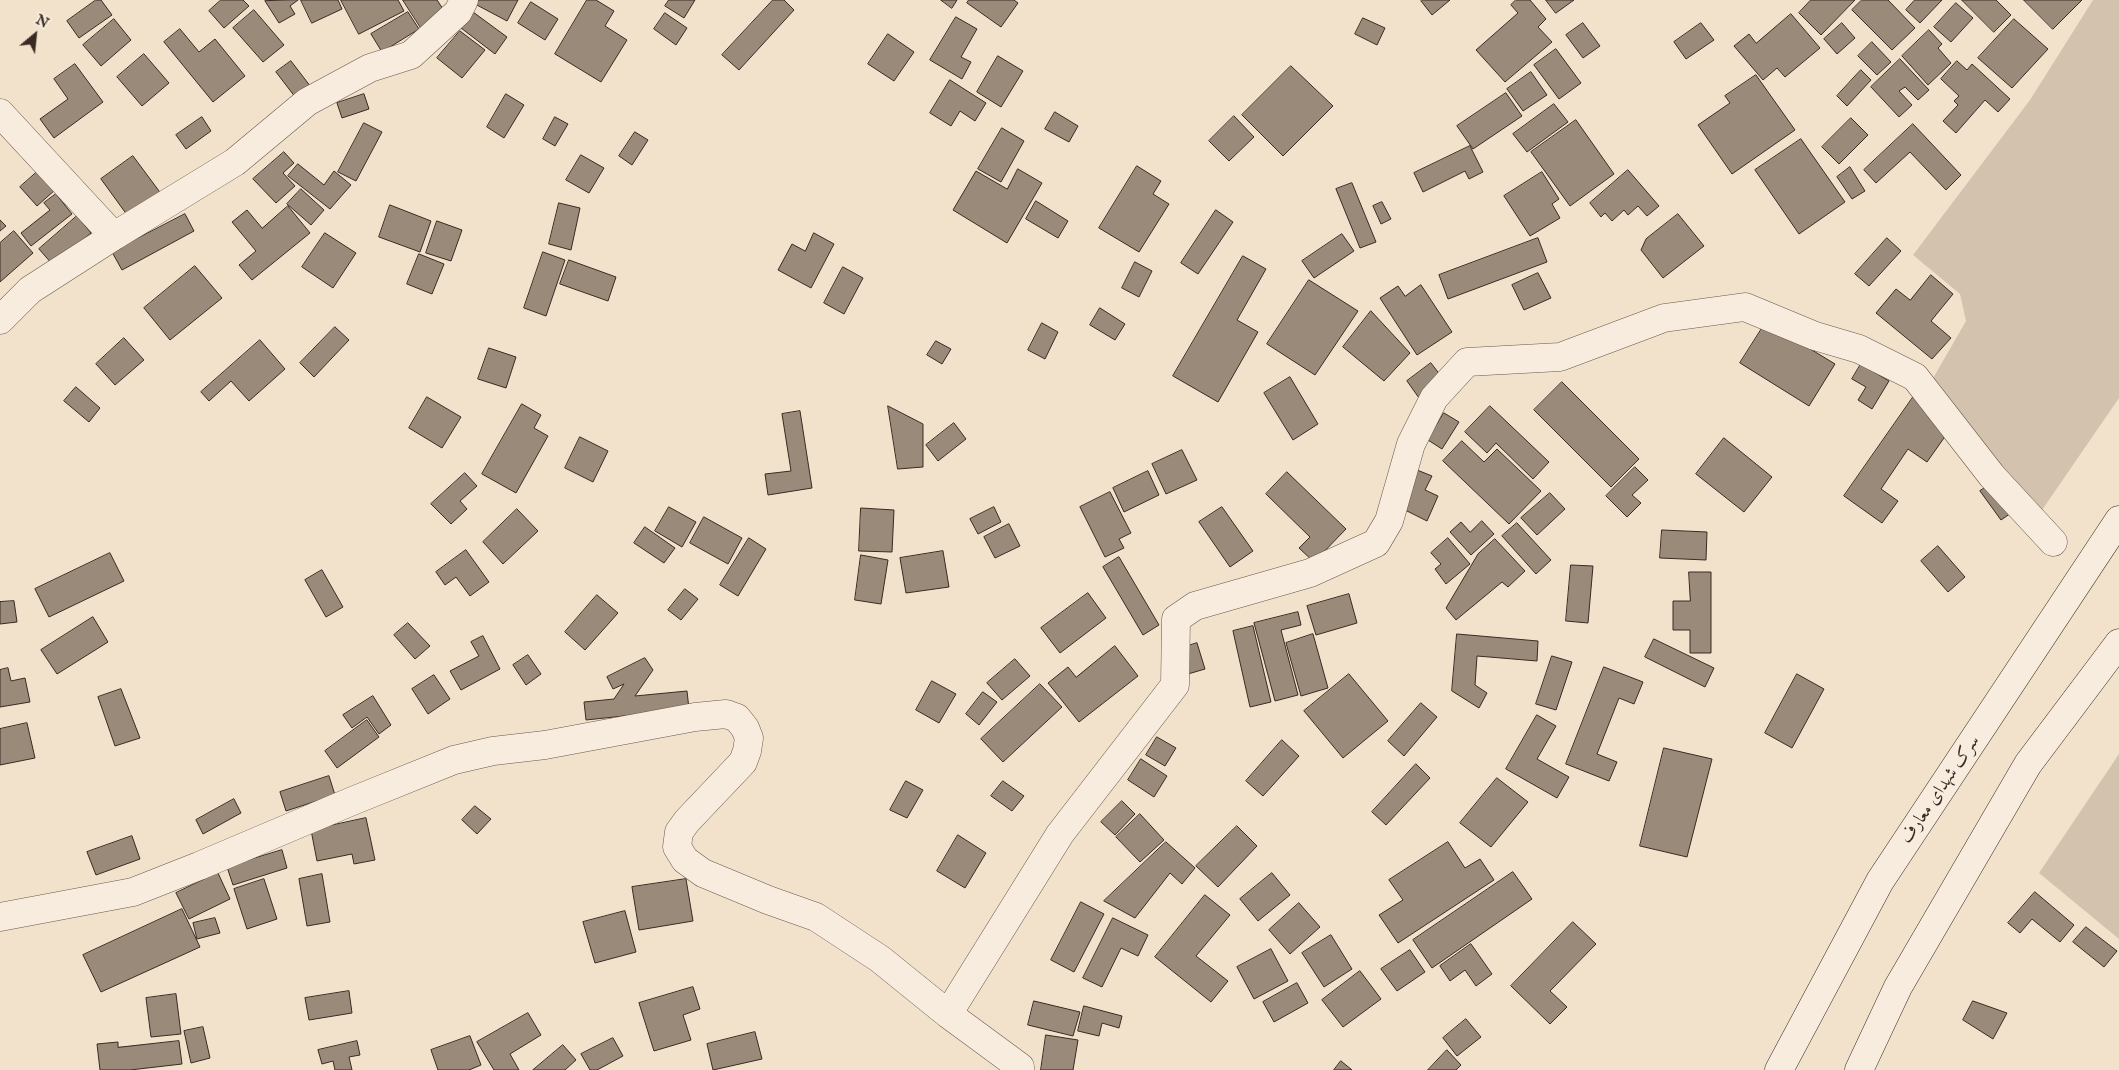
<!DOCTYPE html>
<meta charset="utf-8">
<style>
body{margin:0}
#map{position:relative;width:2119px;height:1070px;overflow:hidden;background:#f2e2cb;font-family:"IM FELL English",serif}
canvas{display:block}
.north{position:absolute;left:10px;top:10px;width:50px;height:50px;-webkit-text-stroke:4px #f7ecdd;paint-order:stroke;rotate:28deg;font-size:14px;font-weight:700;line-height:20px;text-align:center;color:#392a23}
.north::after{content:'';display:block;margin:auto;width:18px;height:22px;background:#392a23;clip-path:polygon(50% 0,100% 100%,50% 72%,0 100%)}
</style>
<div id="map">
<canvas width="2119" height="1070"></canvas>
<div class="north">N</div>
</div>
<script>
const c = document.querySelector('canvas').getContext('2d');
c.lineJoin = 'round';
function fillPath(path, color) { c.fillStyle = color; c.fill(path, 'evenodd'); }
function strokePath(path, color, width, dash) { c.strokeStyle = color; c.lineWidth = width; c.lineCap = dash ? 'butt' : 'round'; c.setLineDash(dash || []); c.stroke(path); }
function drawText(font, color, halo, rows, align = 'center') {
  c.font = font + ' "IM FELL English",Amiri,serif'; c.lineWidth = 4.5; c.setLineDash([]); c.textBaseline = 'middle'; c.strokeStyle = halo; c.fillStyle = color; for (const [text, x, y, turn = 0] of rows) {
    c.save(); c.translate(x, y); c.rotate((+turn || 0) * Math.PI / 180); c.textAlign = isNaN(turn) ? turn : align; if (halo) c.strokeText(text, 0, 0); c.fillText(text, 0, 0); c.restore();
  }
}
fillPath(new Path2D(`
 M2093,0H2119V398L2040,513L1928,387L1966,321L1960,294L1913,255L2030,100Z
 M2119,754V939L2039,873Z`), '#d3c3ae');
const building = new Path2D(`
 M96,0H101L112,15L79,38L67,21Z
 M221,0H243L249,6L224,28L209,11Z
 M298,0L290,6L295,14L279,23L265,1Z
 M301,0H338L342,9L312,23Z
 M341,0H398L404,11L359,34Z
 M403,0H437L449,18L425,34Z
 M477,0H518L507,21L475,4Z
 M587,0H596L614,11L605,26L627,40L601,82L555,54Z
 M669,0H695L684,18L665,6Z
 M773,0H784L794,10L739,70L722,55Z
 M941,0H957L952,8Z
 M969,0H1014L1018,3L1001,27L967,3Z
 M1422,0H1450L1432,15L1421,1Z
 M1516,0H1530L1546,19L1538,27L1552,42L1505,82L1476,50L1518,13L1511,5Z
 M1546,0H1574L1556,13Z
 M1811,0H1855L1821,35L1799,13Z
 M1862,0H1888L1915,28L1892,50L1852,10Z
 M1915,0H1942L1920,23L1906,10Z
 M1962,0H1996L2011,15L1994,32Z
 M2024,0H2082L2053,29Z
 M531,2L558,19L545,40L518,23Z
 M1956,3L1973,18L1951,42L1934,27Z
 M254,10L284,45L263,62L233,28Z
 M408,12L419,29L382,52L371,34Z
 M473,12L507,37L495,54L461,28Z
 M665,13L687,28L676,45L654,29Z
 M1791,14L1820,48L1785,77L1777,68L1763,80L1734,46L1749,34L1756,43Z
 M956,17L977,29L961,57L971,62L962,79L930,60Z
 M1363,18L1385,28L1377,45L1355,34Z
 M114,19L131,40L101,66L83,45Z
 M2014,19L2048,49L2012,88L1978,58Z
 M1583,23L1600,46L1583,58L1566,35Z
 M1701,23L1714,40L1686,59L1674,42Z
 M1842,23L1855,38L1837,54L1824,39Z
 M180,29L199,52L215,39L245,76L213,102L164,42Z
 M1929,30L1942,44L1938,48L1951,63L1928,85L1902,56Z
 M460,31L485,50L462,78L437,58Z
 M888,34L914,52L894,81L868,64Z
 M1872,42L1891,62L1877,75L1858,56Z
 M1556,49L1581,83L1559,99L1534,65Z
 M144,54L169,83L142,106L117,77Z
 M998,56L1023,71L1001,107L977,92Z
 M1900,59L1929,90L1918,100L1905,87L1899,91L1912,105L1899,117L1871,87Z
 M291,61L314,91L299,102L276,72Z
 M1957,61L1967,70L1972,64L2010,99L1998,112L1985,100L1956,133L1943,121L1958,105L1954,101L1959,96L1941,79Z
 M75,64L103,102L54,138L40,119L68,99L54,79Z
 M1291,66L1333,106L1283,156L1242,115Z
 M1861,70L1871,80L1847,106L1837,96Z
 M1531,72L1547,95L1523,111L1507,89Z
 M1756,75L1795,130L1732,174L1698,125L1730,103L1725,96Z
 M950,80L986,103L975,121L960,111L951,126L930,113Z
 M1506,93L1522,116L1473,149L1457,126Z
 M364,94L369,109L342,118L337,103Z
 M506,94L524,105L504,138L487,127Z
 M1554,104L1568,122L1527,152L1513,134Z
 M1055,112L1078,126L1069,142L1045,129Z
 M1234,116L1254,137L1229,161L1209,141Z
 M202,117L211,131L186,149L176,135Z
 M555,117L568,124L555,146L543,139Z
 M1851,118L1868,135L1839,164L1822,147Z
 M1576,120L1614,174L1570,206L1531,152Z
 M364,123L382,132L356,181L338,172Z
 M1913,124L1961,175L1946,190L1910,152L1876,183L1864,170Z
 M1002,128L1024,141L1001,182L978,169Z
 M635,132L648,140L632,165L619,156Z
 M1801,139L1845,202L1799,234L1755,170Z
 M1470,146L1483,172L1469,179L1465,171L1423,192L1414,173Z
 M284,152L294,163L283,173L295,186L276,203L253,179Z
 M581,155L604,168L589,193L566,180Z
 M133,156L162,195L130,219L101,179Z
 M298,164L324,185L334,171L351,185L330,209L288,176Z
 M1137,166L1161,181L1153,194L1169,204L1139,252L1099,228Z
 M1850,167L1865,191L1852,199L1837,177Z
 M1018,169L1042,183L1007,243L953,210L976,171L1007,189Z
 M1628,170L1659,206L1647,216L1638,206L1628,215L1624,210L1612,221L1605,213L1601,217L1590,203Z
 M37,172L55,190L37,206L20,187Z
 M1542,172L1559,199L1552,204L1560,218L1530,236L1504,196Z
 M1352,183L1376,242L1360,248L1336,189Z
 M301,189L324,210L311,225L287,204Z
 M56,194L72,214L31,246L21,233L50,210L44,203Z
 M1036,201L1068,221L1058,238L1026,219Z
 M1382,202L1391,219L1381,224L1373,206Z
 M559,203L580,208L571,250L549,244Z
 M390,205L431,221L420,252L379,237Z
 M288,206L310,233L252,280L239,265L256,251L232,222L247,210L262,228Z
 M1216,210L1233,222L1198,274L1181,263Z
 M185,214L194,231L122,270L112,252Z
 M1678,214L1704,246L1663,278L1641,250L1646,239Z
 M77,216L91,233L53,265L39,249Z
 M0,220L6,226L0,231Z
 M437,221L462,230L451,261L426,253Z
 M14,231L33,253L0,282V243Z
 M325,233L356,253L333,288L302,267Z
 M814,233L834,244L811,288L778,270L792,244L805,251Z
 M1342,234L1354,251L1314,278L1302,261Z
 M1538,238L1547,262L1448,299L1439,275Z
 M1887,238L1901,251L1869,286L1855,274Z
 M543,252L565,260L546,316L524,308Z
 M419,254L444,264L432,294L407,284Z
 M1243,256L1266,269L1237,320L1258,332L1218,402L1173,376Z
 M569,260L616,277L608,301L560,284Z
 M1135,262L1152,271L1139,297L1122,288Z
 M195,266L222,298L170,340L144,308Z
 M843,267L863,278L844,314L824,303Z
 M1538,273L1551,298L1524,310L1512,285Z
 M1931,275L1953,294L1931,321L1951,338L1932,359L1876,313L1896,289L1910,300Z
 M1309,280L1358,311L1315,375L1267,344Z
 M1421,285L1452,332L1417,355L1380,298L1398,286L1405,296Z
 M1100,308L1125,324L1115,340L1090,325Z
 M1371,311L1410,353L1384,381L1343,347Z
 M1766,322L1835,364L1809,406L1740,363Z
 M1042,323L1058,332L1045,359L1028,350Z
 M335,327L349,340L314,377L300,363Z
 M124,338L144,360L115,385L96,364Z
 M260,340L285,369L249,401L231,381L209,401L201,392Z
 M936,341L951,349L942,364L927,355Z
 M489,348L516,357L506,388L478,379Z
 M1431,363L1444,380L1419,398L1407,381Z
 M1861,364L1889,381L1872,409L1858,400L1866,387L1852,379Z
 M1290,377L1318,424L1293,440L1264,393Z
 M1562,382L1639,459L1611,487L1534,410Z
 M76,387L100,408L89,422L64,401Z
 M1916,393L1951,428L1927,462L1908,449L1881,489L1898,501L1882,523L1844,496Z
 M427,397L461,417L442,448L409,428Z
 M522,404L541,415L534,428L548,436L516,493L482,474Z
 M888,406L923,424V467L898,469Z
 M1490,406L1549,462L1533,479L1496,443L1487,453L1465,432Z
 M800,411L812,488L768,495L765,474L791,471L782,414Z
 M1444,413L1459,422L1442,449L1428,440Z
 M954,423L966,439L938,461L926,445Z
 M580,437L608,451L593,482L565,468Z
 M1724,438L1772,477L1744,512L1696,474Z
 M1462,441L1484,462L1497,449L1541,491L1509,524L1443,461Z
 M1182,450L1197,480L1166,494L1152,464Z
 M1635,467L1648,480L1632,495L1641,503L1627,517L1606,496Z
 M1417,470L1432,476L1425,490L1438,496L1427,521L1399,507Z
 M1148,471L1159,495L1124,512L1113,488Z
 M1287,472L1346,529L1314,562L1299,548L1310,537L1266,494Z
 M465,473L477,486L460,501L467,509L451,524L431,504Z
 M1994,482L2014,511L2001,520L1980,491Z
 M1110,492L1131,533L1119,539L1124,548L1105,557L1080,507Z
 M1550,493L1565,509L1537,535L1521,518Z
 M669,507L696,522L682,547L655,531Z
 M994,507L1001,522L978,534L970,519Z
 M1222,507L1253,551L1230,567L1199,522Z
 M861,508L894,510L892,552L859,551Z
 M517,509L538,531L503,564L483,542Z
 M704,517L742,538L728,564L690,543Z
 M1482,521L1494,534L1471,555L1450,532L1461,522L1470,532Z
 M1517,523L1551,560L1536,574L1502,536Z
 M1009,524L1020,546L995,558L984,537Z
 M645,527L675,548L664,563L634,543Z
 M1662,530L1707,532L1706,560L1660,558Z
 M749,538L766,549L738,596L720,585Z
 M1448,538L1470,564L1446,584L1435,569L1441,564L1431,553Z
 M1495,539L1525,571L1508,587L1502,582L1456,620L1446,608L1478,554Z
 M1938,546L1965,577L1948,592L1921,561Z
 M466,550L489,582L470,596L456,577L445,585L436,572Z
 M943,551L949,587L906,593L900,558Z
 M110,553L124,581L49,617L35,589Z
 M861,555L888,560L881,604L855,600Z
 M1119,557L1159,625L1143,635L1103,567Z
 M1571,565L1593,566L1588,623L1566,621Z
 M322,570L343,607L326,617L305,580Z
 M1689,572H1711V653H1690V630H1673V601H1690Z
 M685,589L698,599L681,620L668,610Z
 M1088,593L1106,618L1060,653L1041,628Z
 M1349,594L1357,623L1316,635L1307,606Z
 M597,595L618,613L585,650L565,632Z
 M14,601L17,622L0,624V602Z
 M1298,612L1301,625L1281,630L1298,695L1275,701L1254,623Z
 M93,617L108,642L57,674L41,650Z
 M408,623L430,646L415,659L394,635Z
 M1253,626L1271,702L1250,707L1233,631Z
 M1313,634L1328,688L1301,696L1286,643Z
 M1457,634L1538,641L1537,661L1477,656L1475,685L1487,693L1479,708L1452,691Z
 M483,636L500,669L461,690L450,671L479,656L471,642Z
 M1654,639L1714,668L1705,687L1645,657Z
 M1197,643L1205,669L1188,674L1179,649Z
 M1115,646L1138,676L1079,722L1048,683L1068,667L1076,677Z
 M528,655L541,674L526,685L513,665Z
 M1552,656L1572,662L1556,710L1536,704Z
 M645,658L653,670L635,696L687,691L689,709L586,720L584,702L614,699L624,684L613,689L607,677Z
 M1015,659L1030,676L1002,700L987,683Z
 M1604,667L1643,682L1634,704L1619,698L1597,754L1617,762L1609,781L1566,764Z
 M8,668L11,681L25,678L30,702L0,707V670Z
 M1349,674L1388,721L1343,758L1304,711Z
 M1797,674L1824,689L1792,748L1765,733Z
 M434,675L450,699L428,714L412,689Z
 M932,681L956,694L939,723L916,710Z
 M1040,684L1062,707L1003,762L981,739Z
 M121,689L140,738L115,746L98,697Z
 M983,692L997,702L979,725L966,714Z
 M373,696L391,725L379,734L367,717L352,728L343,715Z
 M1421,703L1437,717L1404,756L1388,741Z
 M1537,715L1556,726L1537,759L1569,777L1557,798L1506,769Z
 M367,720L379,737L337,768L325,751Z
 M27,723L35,758L0,765V729Z
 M1157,737L1176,748L1165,766L1146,755Z
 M1282,740L1299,756L1263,796L1246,781Z
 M1664,748L1712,759L1687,857L1640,846Z
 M1141,759L1167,776L1154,797L1128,780Z
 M1416,764L1430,778L1386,825L1372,812Z
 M329,776L335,795L286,811L280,792Z
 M1497,778L1528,802L1491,847L1460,823Z
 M906,781L923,790L907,818L890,810Z
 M1003,781L1024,796L1012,811L991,796Z
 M234,799L241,813L203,834L196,820Z
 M1122,801L1135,814L1115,835L1101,822Z
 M475,806L491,819L477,834L462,820Z
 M1140,814L1164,840L1140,862L1116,837Z
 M366,818L375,860L354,864L352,854L317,861L311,830Z
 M1237,826L1257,846L1218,887L1196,866Z
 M958,835L986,853L965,888L937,871Z
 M132,836L140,859L96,875L87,852Z
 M1166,842L1195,868L1182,884L1170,873L1135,918L1104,901Z
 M1448,842L1465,868L1480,859L1494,880L1398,943L1379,915L1403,900L1389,880Z
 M282,850L287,868L233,885L227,867Z
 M1513,872L1532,899L1432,968L1413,940Z
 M218,873L230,899L189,919L176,893Z
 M1272,873L1290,895L1258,921L1240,899Z
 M322,874L330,922L307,926L299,879Z
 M264,879L277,919L247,929L234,889Z
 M686,879L693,921L639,930L632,887Z
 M2035,892L2074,925L2060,942L2032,919L2020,933L2008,923Z
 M1205,895L1230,915L1196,956L1228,981L1211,1002L1155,957Z
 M1081,902L1104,914L1074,972L1051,960Z
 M1299,903L1320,927L1290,954L1269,930Z
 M182,909L200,947L101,992L83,955Z
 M625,911L636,952L595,963L583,922Z
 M215,918L220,933L197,939L193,923Z
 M1113,918L1148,935L1138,956L1121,948L1102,987L1083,978Z
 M1573,922L1596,944L1550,991L1567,1007L1550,1024L1511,986Z
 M2086,927L2117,951L2104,967L2073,942Z
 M1331,935L1352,969L1324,987L1302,953Z
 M1471,944L1492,974L1476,986L1465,970L1450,981L1440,966Z
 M1271,949L1288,981L1254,999L1237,967Z
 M1410,950L1425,972L1397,991L1381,969Z
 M1360,971L1381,999L1343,1027L1322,1000Z
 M1297,983L1308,1003L1274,1022L1263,1002Z
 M693,987L700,1009L683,1015L691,1040L654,1051L639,1003Z
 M349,991L352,1013L309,1020L305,998Z
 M176,994L181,1034L151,1037L146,998Z
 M1034,1001L1080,1012L1073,1036L1028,1025Z
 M1973,1001L2007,1013L1993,1039L1963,1020Z
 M1084,1006L1122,1016L1119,1028L1102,1023L1099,1036L1078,1031Z
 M528,1013L541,1035L510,1054L519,1070H494L477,1042Z
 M1466,1019L1481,1037L1457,1056L1443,1038Z
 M203,1027L210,1058L191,1063L184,1031Z
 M755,1032L762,1059L713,1070L707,1044Z
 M1046,1035L1078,1040L1073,1070H1041Z
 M470,1036L481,1065L469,1070H438L431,1050Z
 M613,1038L623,1056L597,1070H590L581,1054Z
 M179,1041L182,1064L130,1070H100L97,1044L118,1042V1047Z
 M357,1041L360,1055L349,1057L352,1070H335L333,1061L322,1064L318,1050Z
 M563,1045L576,1060L565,1070H533Z
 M1447,1050L1461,1065L1456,1070H1428Z
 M1341,1061L1352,1070H1334Z`);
fillPath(building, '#998a7a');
strokePath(building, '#392a23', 1);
const minor = new Path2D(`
 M0,113L114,236
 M0,320L30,290L114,236L235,162L307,102L370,68L411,55L458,12L464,0
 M0,917L133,892L199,866L350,802L454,760L493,751L545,745L695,717L726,714L737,718L745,728L749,738L747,751L743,762L687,821L679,832L677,847L685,860L703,873L768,900L816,917L880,959L948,1014L1020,1067V1070
 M948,1014L1060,834L1175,685L1176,619L1195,606L1310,573L1376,543L1389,521L1411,444L1434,398L1467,362L1560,357L1664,318L1745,307L1815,336L1859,349L1915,377L1992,476L2053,542`);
const secondary = new Path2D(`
 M1779,1070L1880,881L2119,520
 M1859,1070L1898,987L2028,764L2119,643`);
strokePath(minor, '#67584d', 29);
strokePath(secondary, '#392a23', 29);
strokePath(minor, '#f7ecdd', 28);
strokePath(secondary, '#f7ecdd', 28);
drawText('18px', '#392a23', '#f7ecdd', [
 ["سرک شهدای معارف",1941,790,-56]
]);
</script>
